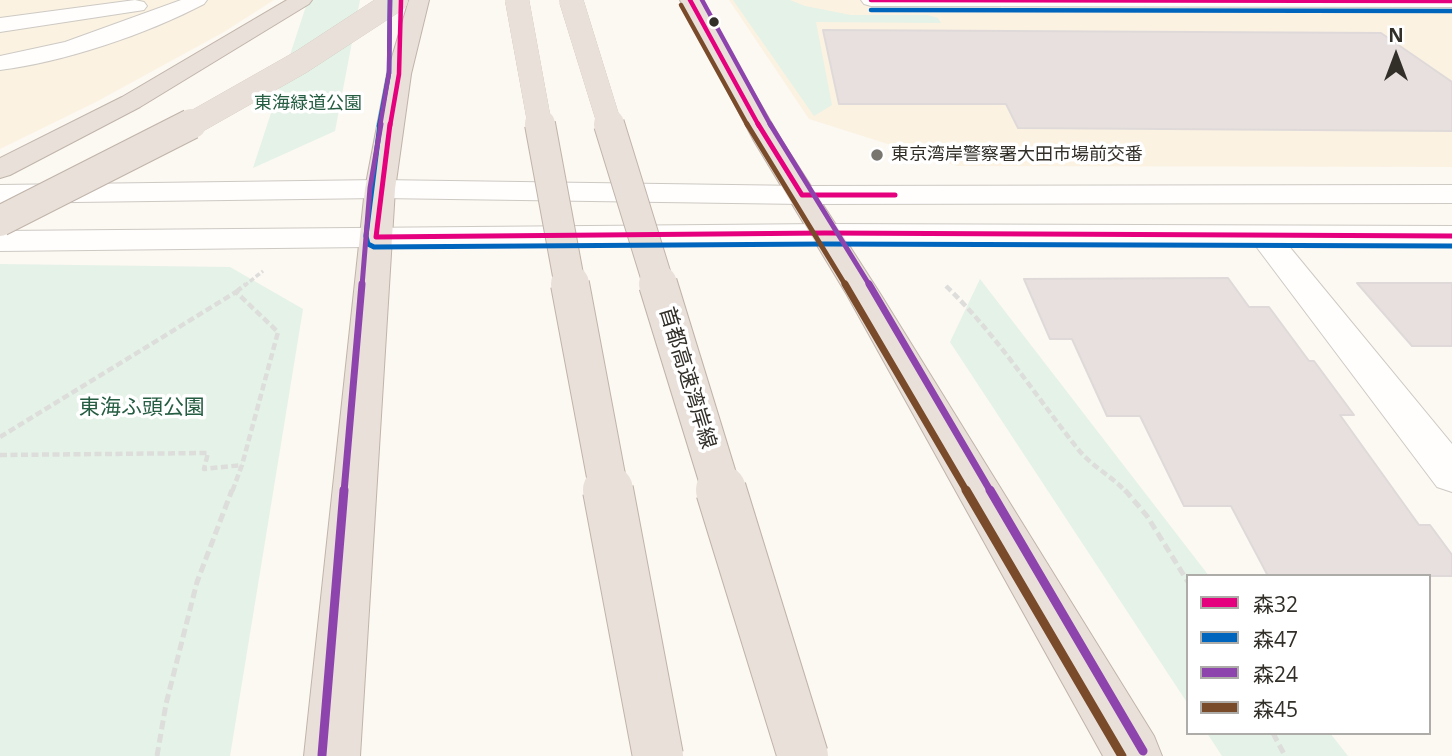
<!DOCTYPE html>
<meta charset="utf-8">
<style>
body{margin:0}
#map{position:relative;width:1452px;height:756px;overflow:hidden;background:#fcf8f2;font-family:"Open Sans","Noto Sans JP",sans-serif}
canvas{display:block}
.legend{position:absolute;left:1186px;top:574px;width:245px;height:161px;box-sizing:border-box;background:#fff;border:2px solid #adaca9;margin:0;padding:9px 12px;list-style:none;font-size:21px;color:#322f29}
.legend li{display:flex;align-items:center;gap:14px;height:35px}
.legend b{width:35px;border:2px solid #adaca9}
.north{position:absolute;left:1361px;top:21px;width:70px;height:70px;-webkit-text-stroke:5px #fff;paint-order:stroke;rotate:0deg;font-size:19px;font-weight:700;line-height:28px;text-align:center;color:#322f29}
.north::after{content:'';display:block;margin:auto;width:24px;height:32px;background:#322f29;clip-path:polygon(50% 0,100% 100%,50% 72%,0 100%)}
</style>
<div id="map">
<canvas width="1452" height="756"></canvas>
<ul class="legend">
<li><b style="height:9px;background:#e5007d"></b>森32</li>
<li><b style="height:9px;background:#0065bd"></b>森47</li>
<li><b style="height:9px;background:#8e44ad"></b>森24</li>
<li><b style="height:9px;background:#7a4b2a"></b>森45</li>
</ul>
<div class="north">N</div>
</div>
<script>
const c = document.querySelector('canvas').getContext('2d');
c.lineJoin = 'round';
function fillPath(path, color) { c.fillStyle = color; c.fill(path, 'evenodd'); }
function strokePath(path, color, width, dash) { c.strokeStyle = color; c.lineWidth = width; c.lineCap = dash ? 'butt' : 'round'; c.setLineDash(dash || []); c.stroke(path); }
function drawText(font, color, halo, rows, align = 'center') {
  c.font = font + ' "Open Sans","Noto Sans JP",sans-serif'; c.lineWidth = 7; c.setLineDash([]); c.textBaseline = 'middle'; c.strokeStyle = halo; c.fillStyle = color; for (const [text, x, y, turn = 0] of rows) {
    c.save(); c.translate(x, y); c.rotate((+turn || 0) * Math.PI / 180); c.textAlign = isNaN(turn) ? turn : align; if (halo) c.strokeText(text, 0, 0); c.fillText(text, 0, 0); c.restore();
  }
}
fillPath(new Path2D(`
 M0,0H274L224,32L96,102L0,149Z
 M729,0H1452V167L957,166L809,119Z`), '#fbf2e2');
fillPath(new Path2D(`
 M308,0H360L335,131L253,168Z
 M733,0H790L805,6L851,15H928L938,18L941,23L816,22L832,105L814,116Z
 M0,264L230,267L303,309L230,756H0Z
 M980,279L1209,576H1188V704L950,342Z
 M1207,733H1330L1348,756H1222Z`), '#e5f2e7');
const building = new Path2D(`
 M823,30L1381,33L1452,82V131L1018,128L1006,104H839Z
 M1228,278L1249,307H1269L1309,361H1314L1354,415H1340L1419,525H1430L1452,555V576H1268L1231,506H1184L1140,416H1107L1072,339H1050L1024,279Z
 M1357,283H1452V346H1412Z`);
fillPath(building, '#e7e0df');
strokePath(building, '#dfdad9', 2);
const minor = new Path2D(`
 M135,0L144,2L147,6L144,10L0,32V18Z
 M181,0H207L204,4C147,34 64,62 0,70V56L65,42Z
 M861,0H1452V7L871,6L864,4Z
 M380,180L802,186L1452,185V203L802,204L380,198L0,203V185Z
 M825,224L1452,226V246L1288,245L1452,444V492L1437,487L1255,245L825,242L0,251V231Z`);
const highway = new Path2D(`
 M287,0H312L309,4L140,107L10,175L0,178V158L122,97Z
 M409,0H429L411,74L395,189L360,756H304L365,189L387,74Z
 M680,0H700L782,141L881,295L1154,736L1162,756H1103L847,295L754,141Z`);
strokePath(minor, '#cdc9c3', 2);
strokePath(highway, '#c0b4aa', 2);
strokePath(new Path2D(`
 M244,286L263,271`), '#dddddb', 3.5, [5, 2.5]);
strokePath(new Path2D(`
 M946,286C997,335 1034,394 1078,449C1091,466 1112,476 1126,492
 M236,292L246,284
 M0,437L236,292L278,332L242,465L232,492
 M0,455L208,453L204,469L242,465`), '#dddddb', 4.5, [7, 3.5]);
strokePath(new Path2D(`
 M1125,490L1147,516L1188,582
 M1273,733L1285,756
 M157,756L166,704L197,582L232,490`), '#dddddb', 5, [9, 4.5]);
fillPath(minor, '#fffefd');
fillPath(highway, '#e9e0d9');
const highwayBridgeFar3 = new Path2D(`
 M517,0L540,126
 M571,0L610,126
 M188,126L301,62L396,0`);
const highwayBridgeFar2 = new Path2D(`
 M540,124L570,286
 M609,124L659,286
 M0,221L191,124`);
const highwayBridgeFar1 = new Path2D(`
 M570,284L609,492
 M658,284L722,492`);
const highwayBridge = new Path2D(`
 M608,490L658,756
 M721,490L803,756`);
strokePath(highwayBridgeFar3, '#c0b4aa', 24, []);
strokePath(highwayBridgeFar2, '#c0b4aa', 32, []);
strokePath(highwayBridgeFar1, '#c0b4aa', 40, []);
strokePath(highwayBridge, '#c0b4aa', 52, []);
strokePath(highwayBridgeFar3, '#e9e0d9', 24);
strokePath(highwayBridgeFar2, '#e9e0d9', 30);
strokePath(highwayBridgeFar1, '#e9e0d9', 38);
strokePath(highwayBridge, '#e9e0d9', 50);
strokePath(new Path2D(`
 M690,0L759,126
 M871,0L1452,1
 M390,126L399,74L401,0`), '#e5007d', 4.5);
strokePath(new Path2D(`
 M390,124L376,237L825,233L1452,236
 M758,124L802,195H895`), '#e5007d', 5);
strokePath(new Path2D(`
 M871,10L1452,11
 M379,126L389,73L390,0`), '#0065bd', 4.5);
strokePath(new Path2D(`
 M380,124L366,236L368,244L374,247L825,244L1452,246`), '#0065bd', 5);
strokePath(new Path2D(`
 M702,0L771,126
 M380,126L389,73L390,0`), '#8e44ad', 4.5);
strokePath(new Path2D(`
 M770,124L870,286
 M362,286L370,188L381,124`), '#8e44ad', 5);
strokePath(new Path2D(`
 M869,284L991,492
 M344,492L362,284`), '#8e44ad', 7);
strokePath(new Path2D(`
 M990,490L1143,751
 M322,755L344,490`), '#8e44ad', 9);
strokePath(new Path2D(`
 M681,5L748,126`), '#7a4b2a', 4.5);
strokePath(new Path2D(`
 M747,124L846,286`), '#7a4b2a', 5);
strokePath(new Path2D(`
 M845,284L967,492`), '#7a4b2a', 7);
strokePath(new Path2D(`
 M966,490L1122,756`), '#7a4b2a', 9);
for (const [x, y, r, color] of [
 [714,22,6,"#322f29"],
 [877,155,7,"#79756f"]
]) { const dot = new Path2D(); dot.arc(x, y, r, 0, 2 * Math.PI); c.fillStyle = color; c.fill(dot); strokePath(dot, '#fff', 2.5); }
drawText('18px', '#255d42', '#fff', [
 ["東海緑道公園",308,104]
]);
drawText('18px', '#322f29', '#fff', [
 ["東京湾岸警察署大田市場前交番",891,155]
], 'left');
drawText('21px', '#322f29', '#fff', [
 ["首都高速湾岸線",687,378,73]
]);
drawText('21px', '#255d42', '#fff', [
 ["東海ふ頭公園",142,408]
]);
</script>
